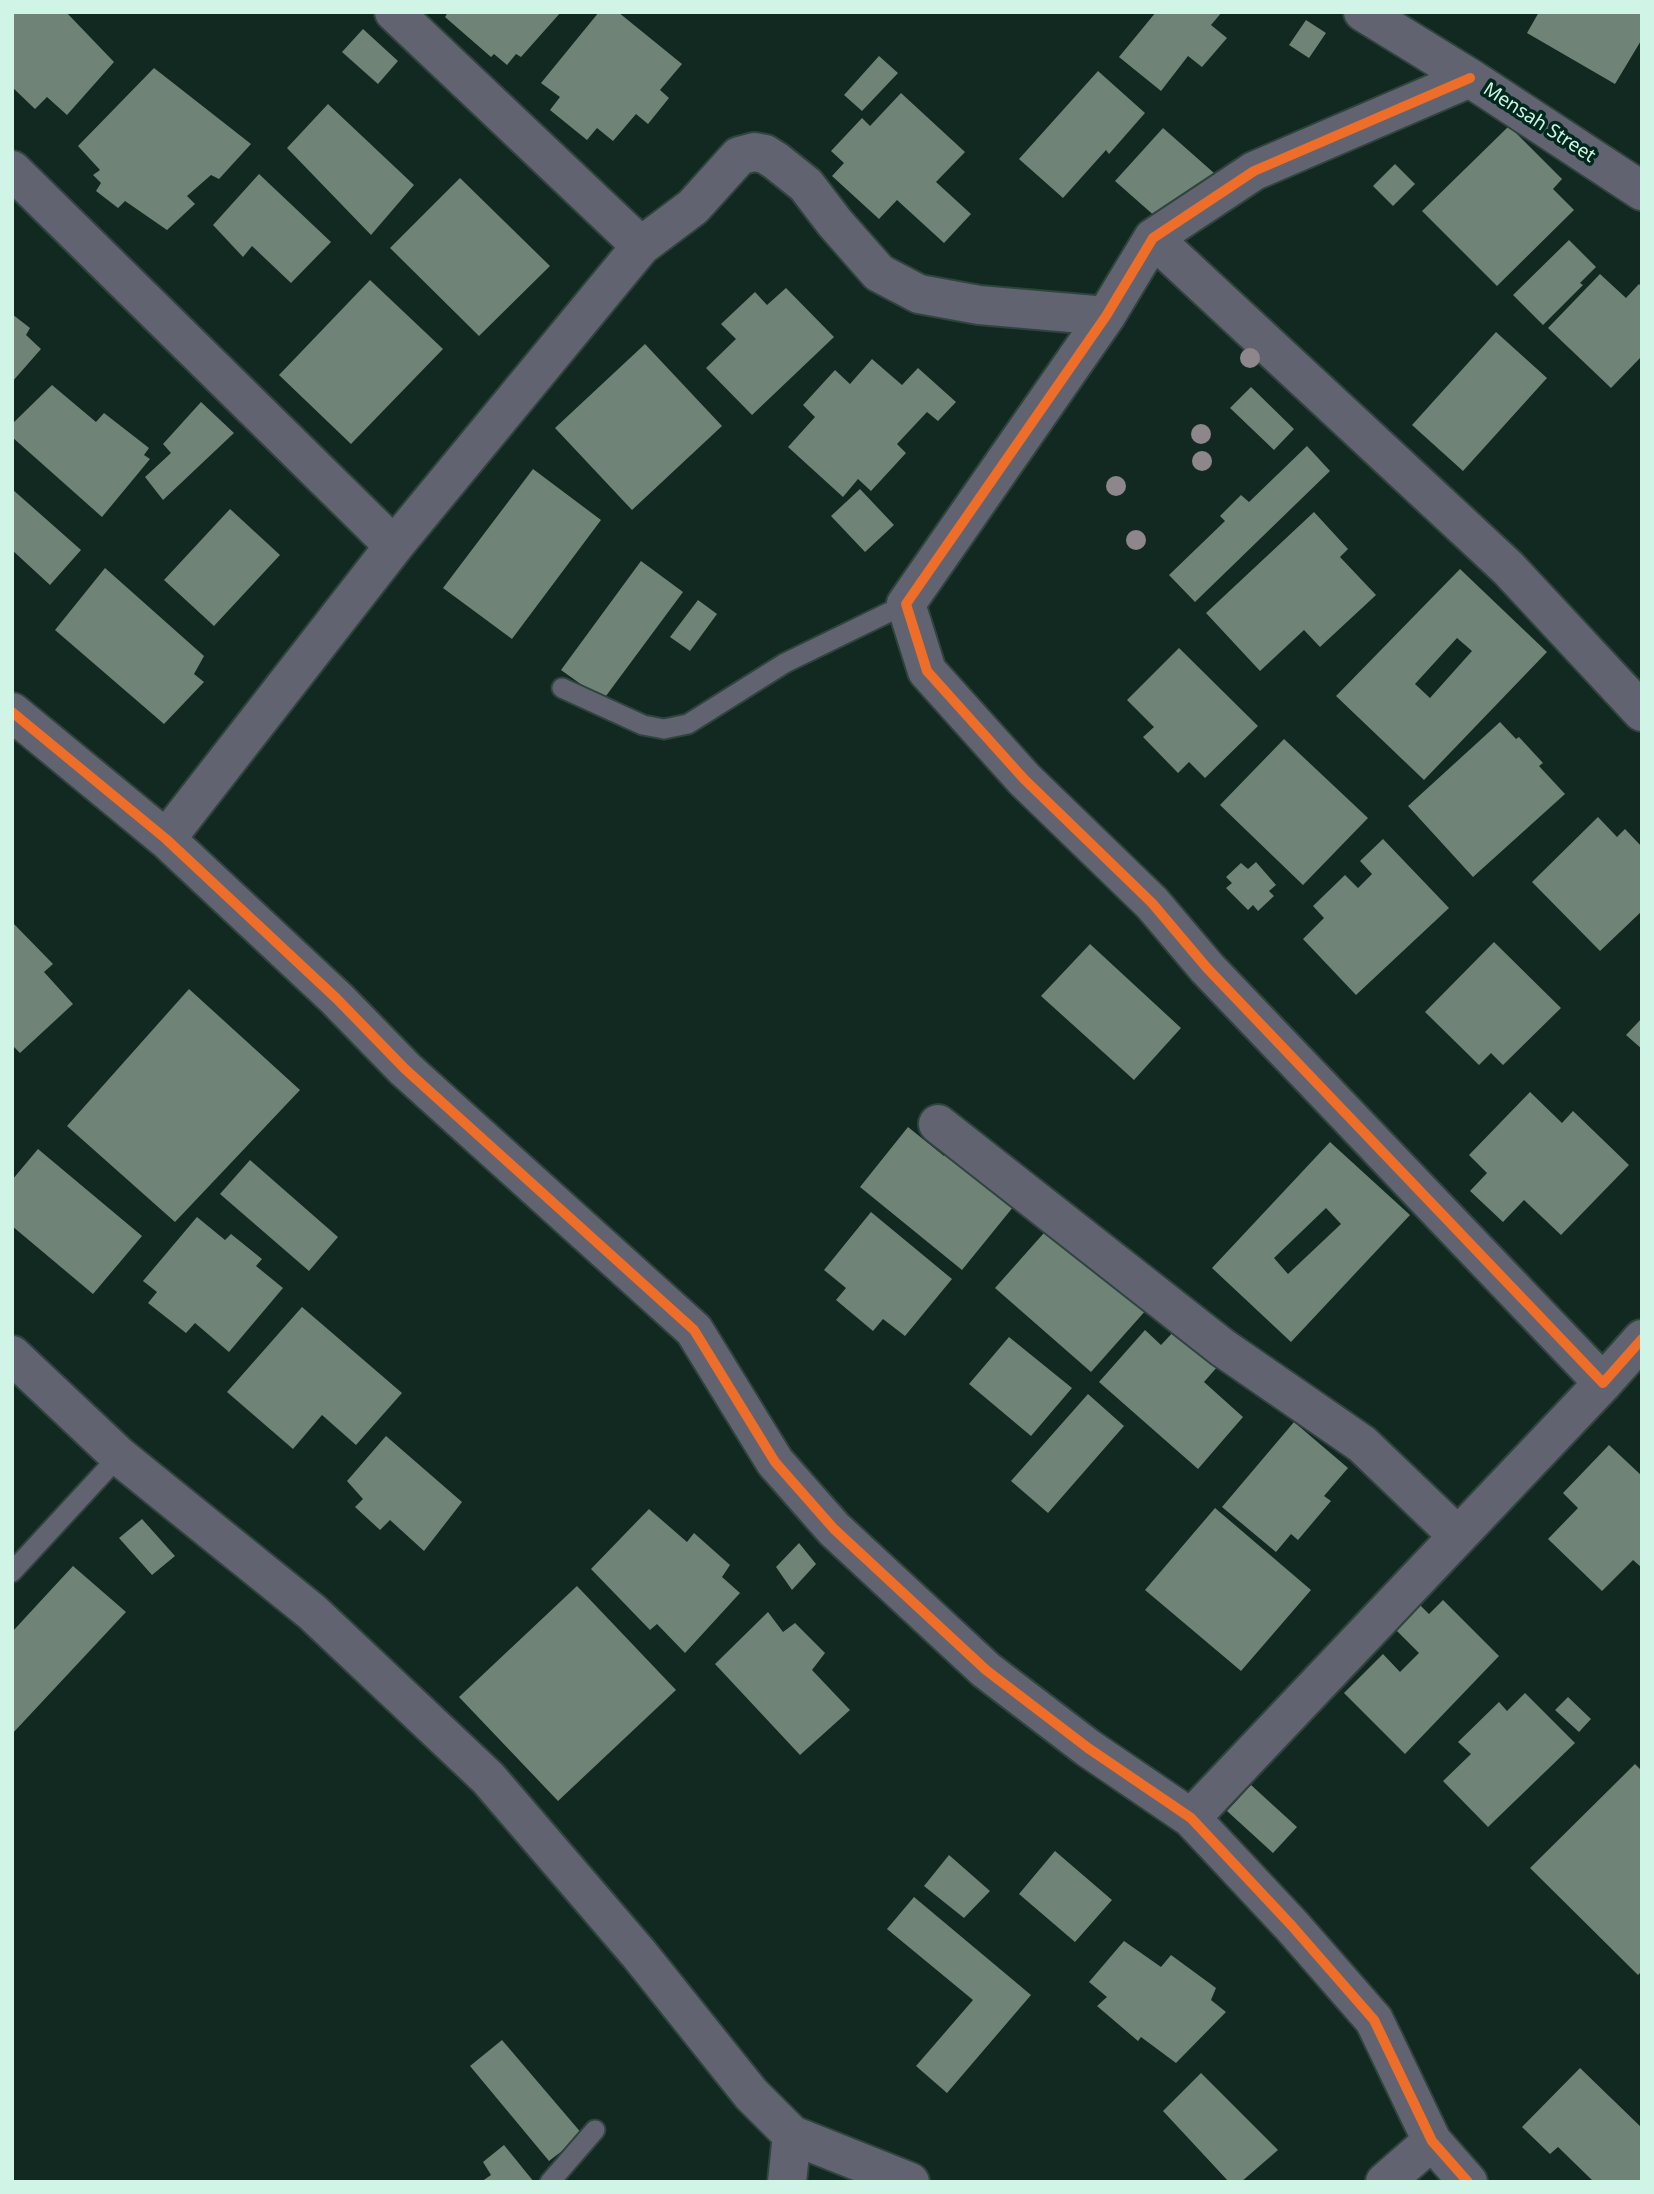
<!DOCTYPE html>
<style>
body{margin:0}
#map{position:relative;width:1654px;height:2194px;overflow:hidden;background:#122922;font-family:"Noto Sans",sans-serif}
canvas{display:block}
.frame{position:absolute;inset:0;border:14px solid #d0f4e5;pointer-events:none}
</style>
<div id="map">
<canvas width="1654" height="2194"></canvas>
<div class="frame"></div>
</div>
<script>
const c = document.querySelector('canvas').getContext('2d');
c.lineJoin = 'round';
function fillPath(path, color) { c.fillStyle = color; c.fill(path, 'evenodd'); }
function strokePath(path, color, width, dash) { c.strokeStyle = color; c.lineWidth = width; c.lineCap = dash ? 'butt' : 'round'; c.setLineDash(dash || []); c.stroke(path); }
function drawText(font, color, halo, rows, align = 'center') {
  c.font = font + ' "Noto Sans",sans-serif'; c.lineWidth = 7; c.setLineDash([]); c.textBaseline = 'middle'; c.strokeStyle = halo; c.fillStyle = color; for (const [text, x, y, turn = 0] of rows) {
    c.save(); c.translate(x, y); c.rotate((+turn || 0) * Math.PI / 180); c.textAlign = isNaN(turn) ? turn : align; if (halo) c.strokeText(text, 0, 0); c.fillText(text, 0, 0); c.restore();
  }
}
fillPath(new Path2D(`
 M12,12H66L114,62L67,115L47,97L35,109L12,87Z
 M448,12H561L521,57L516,54L507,65L494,54L491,57L445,17Z
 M599,12H618L682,64L660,90L669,98L648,124L636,114L613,141L597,128L587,140L550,110L560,97L541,83Z
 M1156,12H1222L1211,25L1227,38L1202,67L1188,56L1161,91L1119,57Z
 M1539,12H1642V39L1615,84L1527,33Z
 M1306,20L1326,33L1309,58L1289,45Z
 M363,29L398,61L378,84L342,52Z
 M879,56L898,73L862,111L844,95Z
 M154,68L251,144L219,179L211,175L187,196L195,204L167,230L125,201L118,208L96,191L101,183L93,175L100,170L78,146Z
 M1098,71L1145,113L1109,154L1106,150L1063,198L1019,159Z
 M901,93L965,152L936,182L971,214L944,243L897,200L879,219L832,176L844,163L831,151L862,118L870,126Z
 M328,104L414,185L371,235L287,148Z
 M1509,126L1562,179L1553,189L1574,210L1497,286L1422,211Z
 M1163,128L1214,173L1166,226L1115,181Z
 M1395,164L1415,184L1393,206L1373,186Z
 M259,174L331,242L291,283L252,246L243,257L213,225Z
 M460,178L550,266L479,336L390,248Z
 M1569,240L1596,267L1580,283L1583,285L1543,325L1513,295Z
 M1600,274L1626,298L1639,284L1642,287V356L1611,388L1548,328Z
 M370,280L443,349L351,444L279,375Z
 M786,288L834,337L752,415L706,368L736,339L721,324L755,292L767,305Z
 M12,314L30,328L26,335L41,349L12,382Z
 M1496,332L1547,378L1463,471L1412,425Z
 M645,344L722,426L632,510L555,428Z
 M872,359L902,385L918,368L956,402L938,421L927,412L897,444L906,453L871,491L858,479L843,497L788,447L815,417L803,405L835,370L850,384Z
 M52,385L96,422L104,413L149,448L144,455L150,459L102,517L12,437V424Z
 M1251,387L1294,429L1274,450L1230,408Z
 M201,402L234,433L163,500L145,477L171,453L163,444Z
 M1307,446L1330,471L1195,602L1169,575L1225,521L1220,516L1241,495L1249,502Z
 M533,469L601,520L512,639L443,588Z
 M12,489L81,550L50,585L12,550Z
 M860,489L894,525L865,552L831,516Z
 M230,509L280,555L214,626L164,580Z
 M1314,512L1348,549L1340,557L1376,595L1320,647L1304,630L1260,671L1206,613Z
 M641,561L683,592L603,700L561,670Z
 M105,568L204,656L194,674L204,682L164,724L55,630Z
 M1460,569L1547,652L1424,780L1336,696ZM1457,638L1472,651L1430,698L1415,684Z
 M698,600L717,614L690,651L670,637Z
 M1179,648L1258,726L1205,778L1189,762L1178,773L1143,737L1154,727L1127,700Z
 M1500,722L1516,739L1519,737L1543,763L1539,766L1565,794L1473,877L1408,806Z
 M1284,739L1368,818L1303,885L1220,805Z
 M1598,817L1617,837L1625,829L1642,847V911L1600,951L1532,882Z
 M1383,839L1449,908L1356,995L1303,939L1324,918L1313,906L1345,875L1358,888L1372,874L1360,861Z
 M1256,862L1276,885L1269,891L1274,896L1258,911L1253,905L1248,910L1226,888L1232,883L1226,877L1241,863L1248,869Z
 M12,922L53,964L44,972L73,1004L20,1053L12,1045Z
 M1494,942L1561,1008L1503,1065L1491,1053L1479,1065L1425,1012Z
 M1090,944L1181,1028L1134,1080L1041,996Z
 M189,989L300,1090L175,1222L67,1126Z
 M1642,1018V1049L1626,1035Z
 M1530,1092L1562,1123L1573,1111L1629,1165L1561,1235L1524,1200L1503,1222L1470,1191L1487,1173L1469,1155Z
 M908,1127L944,1156L951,1147L1018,1201L962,1270L860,1187Z
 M1330,1142L1410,1215L1291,1342L1212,1268ZM1326,1208L1341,1224L1288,1274L1274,1258Z
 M38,1149L142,1236L93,1294L12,1226V1180Z
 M250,1160L338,1237L309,1271L220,1194Z
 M871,1212L952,1279L905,1336L883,1319L873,1331L836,1300L846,1288L824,1270Z
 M197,1217L225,1240L231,1234L262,1259L256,1266L283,1288L229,1352L195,1323L186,1333L148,1303L157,1292L143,1281Z
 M1051,1225L1147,1309L1091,1372L995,1288Z
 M302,1307L402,1393L356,1445L322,1415L293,1449L227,1392Z
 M1176,1329L1218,1366L1204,1382L1243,1417L1198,1469L1099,1382L1145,1330L1161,1345Z
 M1009,1337L1072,1388L1031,1436L969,1384Z
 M1088,1394L1124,1426L1048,1513L1011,1481Z
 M1294,1422L1348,1468L1324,1496L1331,1501L1298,1540L1291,1534L1276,1552L1222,1507Z
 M386,1436L462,1502L424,1551L390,1520L380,1530L355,1507L363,1499L347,1481Z
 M1609,1445L1642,1476V1568L1633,1560L1602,1591L1548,1539L1578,1508L1563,1493Z
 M1215,1508L1311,1590L1241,1671L1145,1590Z
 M649,1509L687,1542L694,1533L730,1565L722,1577L740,1593L685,1653L657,1624L650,1630L591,1569Z
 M142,1519L175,1556L152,1575L119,1538Z
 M799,1543L816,1564L792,1590L776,1567Z
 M73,1566L126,1612L12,1734V1632Z
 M577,1586L676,1690L558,1801L459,1697Z
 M1443,1600L1499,1656L1405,1754L1344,1693L1383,1654L1400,1672L1419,1653L1395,1629L1420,1605L1429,1614Z
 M768,1612L783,1632L795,1623L825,1653L812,1670L850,1710L800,1755L715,1664Z
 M1525,1693L1575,1743L1488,1827L1443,1781L1471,1754L1458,1742L1499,1702L1507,1711Z
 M1568,1697L1591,1719L1579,1732L1555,1710Z
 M1635,1764L1642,1771V1971L1638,1975L1530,1868Z
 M1251,1785L1297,1827L1273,1853L1227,1811Z
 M1055,1851L1112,1900L1075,1942L1019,1894Z
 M949,1855L990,1891L964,1918L924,1886Z
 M914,1897L1031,1995L947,2093L916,2066L973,2000L887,1929Z
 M1124,1941L1161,1967L1171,1955L1216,1988L1211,2000L1226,2012L1176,2063L1141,2037L1138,2041L1097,2006L1107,1997L1089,1982Z
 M502,2040L583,2135L549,2161L470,2066Z
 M1580,2068L1642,2128V2182H1594L1558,2147L1550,2154L1522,2127Z
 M1201,2073L1278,2150L1241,2182H1229L1163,2111Z
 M504,2145L534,2182H481L491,2175L483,2162Z`), '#6f8377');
const lane = new Path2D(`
 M562,688L643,725L664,729L688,724L785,663L906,604
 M12,1572L119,1456
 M550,2182L595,2130`);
const street = new Path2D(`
 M394,12L641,246
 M1363,12L1470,78L1642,191
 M1470,78L1254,171L1153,238L1106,316L906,604L927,671L1024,779L1152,903L1207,968L1603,1383L1642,1339
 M12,170L394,546
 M1153,238L1508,568L1642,712
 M12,712L166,839L337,999L405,1069L694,1330L775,1462L834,1529L986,1670L1088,1748L1191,1818L1292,1926L1374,2020L1432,2141L1468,2182
 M166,839L394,546L641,246L693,207L739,156L754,152L765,154L776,161L806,185L835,223L879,273L919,294L979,305L1106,316
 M938,1124L1223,1348L1362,1444L1458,1536
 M12,1355L119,1456L312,1612L488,1778L639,1954L751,2094L792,2135L910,2182
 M1191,1818L1603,1383
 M787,2182L792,2135
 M1385,2182L1432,2141`);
strokePath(lane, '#2e443c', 23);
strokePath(street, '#2e443c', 42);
strokePath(lane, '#616370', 19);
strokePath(street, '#616370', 38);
strokePath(new Path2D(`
 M1470,78L1254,171L1153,238L1106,316L906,604L927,671L1024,779L1152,903L1207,968L1603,1383L1642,1339
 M12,712L166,839L337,999L405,1069L694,1330L775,1462L834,1529L986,1670L1088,1748L1191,1818L1292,1926L1374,2020L1432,2141L1468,2182`), '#ee6e29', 10);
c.fillStyle = '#8d868a';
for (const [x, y] of [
 [1250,358],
 [1201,434],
 [1202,461],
 [1116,486],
 [1136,540]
]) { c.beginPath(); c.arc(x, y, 10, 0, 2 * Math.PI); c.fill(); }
drawText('19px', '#d0f4e5', '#00281c', [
 ["Mensah Street",1539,123,33]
]);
</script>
